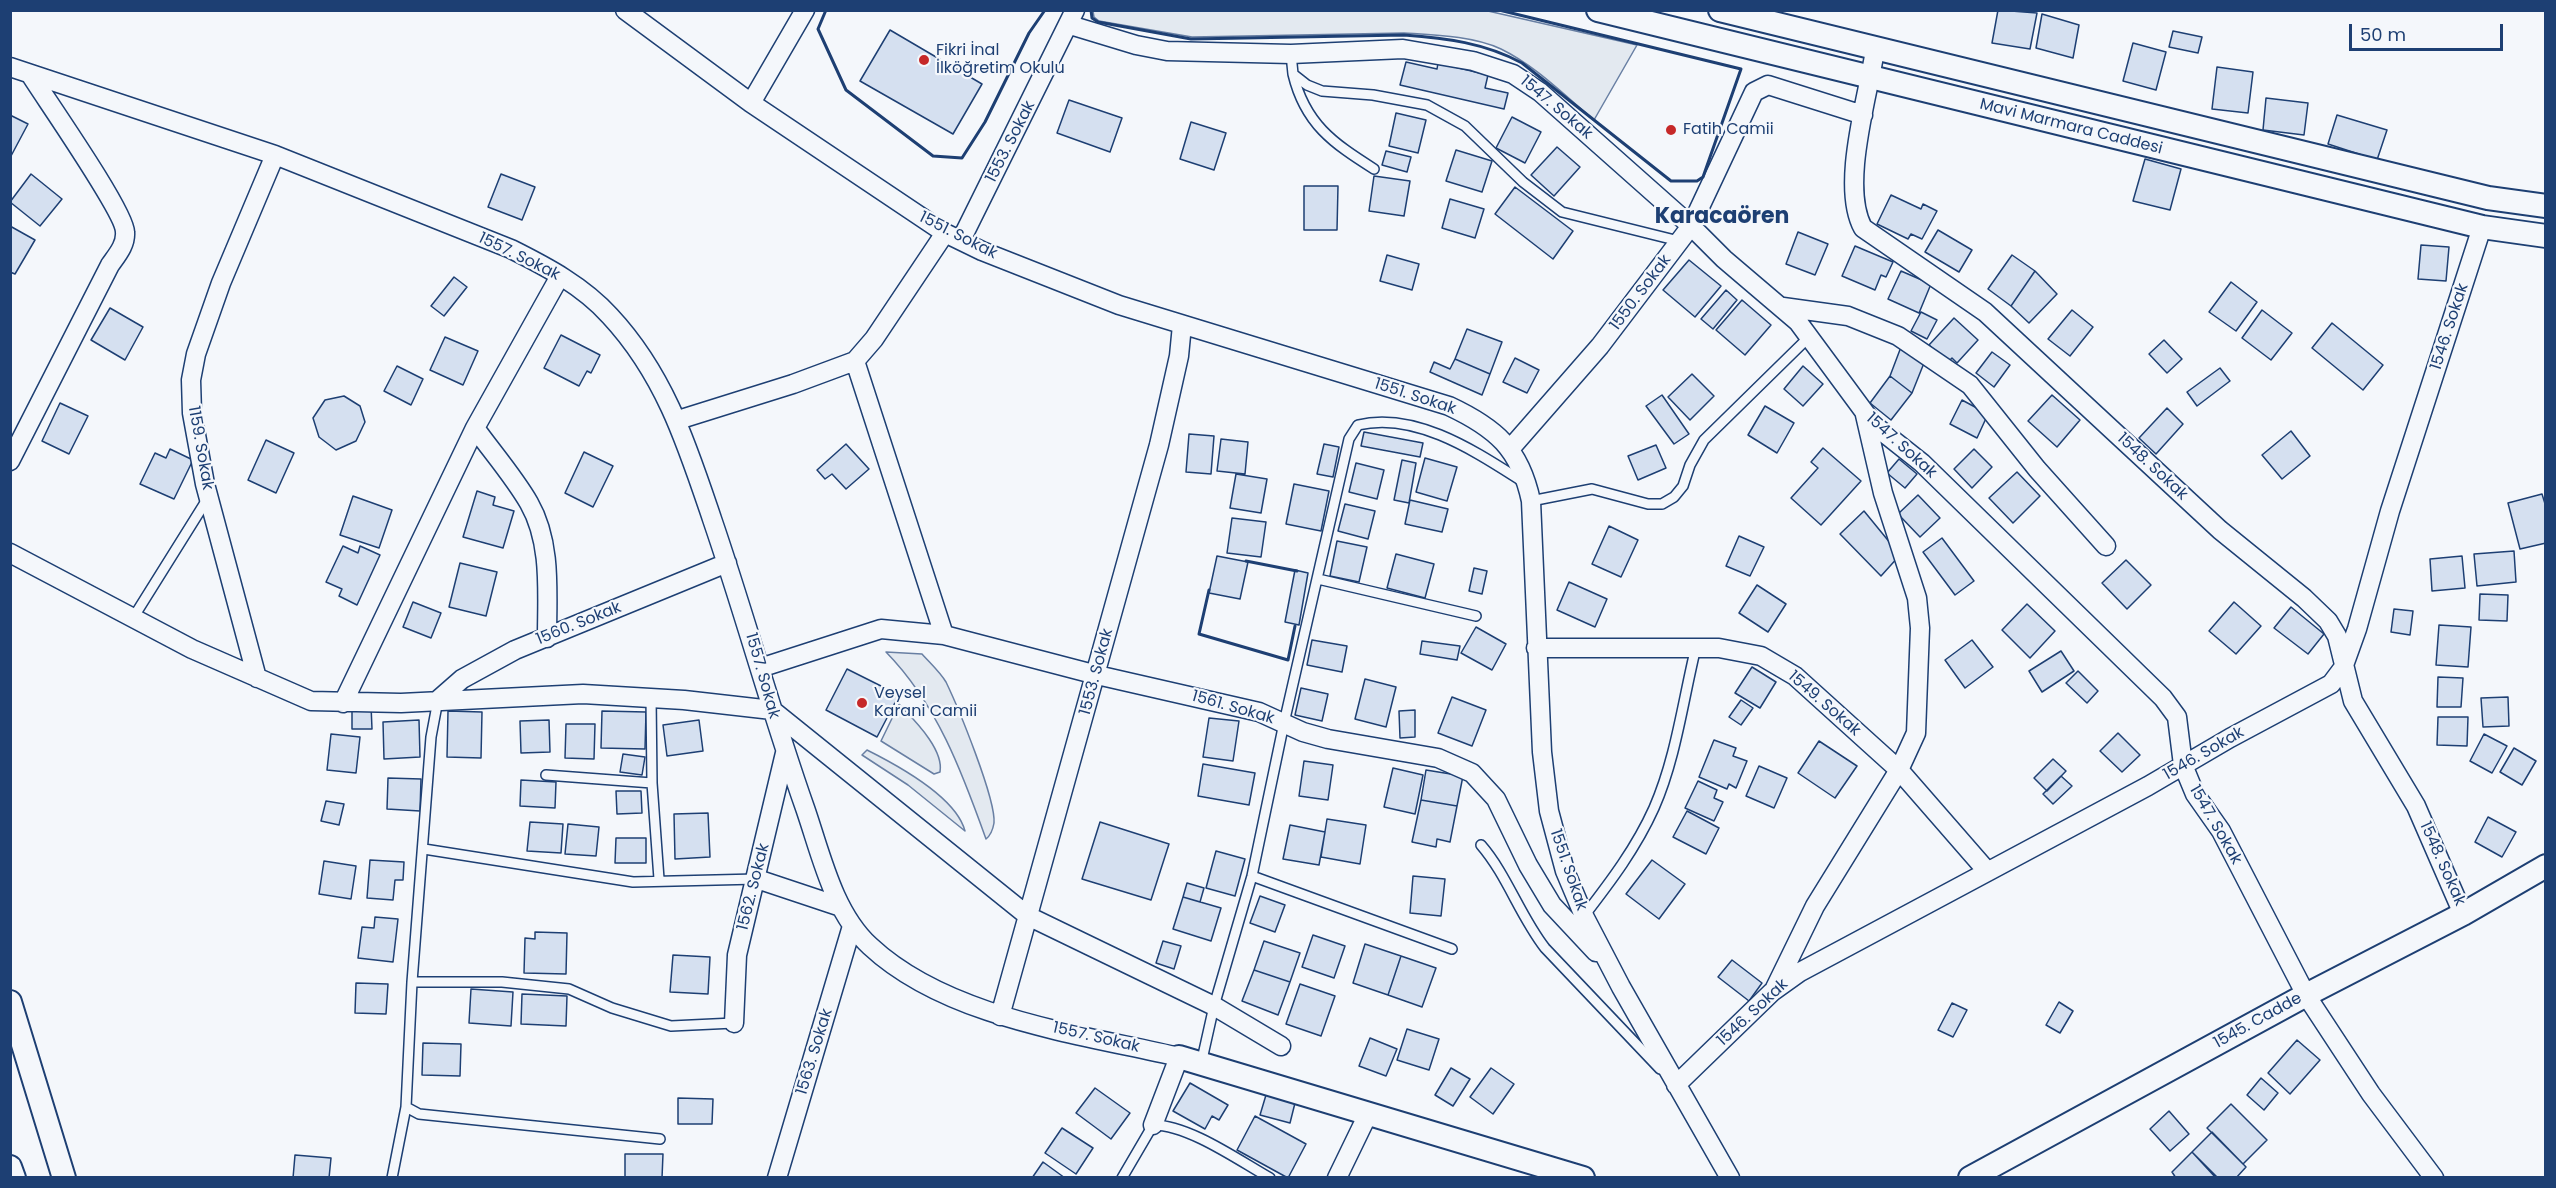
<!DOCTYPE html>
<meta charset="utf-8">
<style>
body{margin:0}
#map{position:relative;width:2556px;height:1188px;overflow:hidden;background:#f4f7fb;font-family:Poppins,sans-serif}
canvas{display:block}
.frame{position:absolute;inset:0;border:12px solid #1d3f73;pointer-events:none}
.scale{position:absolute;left:2349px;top:24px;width:154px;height:27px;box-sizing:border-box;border:3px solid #1d3f73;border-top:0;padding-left:8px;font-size:18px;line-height:21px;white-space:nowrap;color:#1d3f73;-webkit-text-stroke:4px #f4f7fb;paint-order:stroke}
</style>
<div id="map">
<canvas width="2556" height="1188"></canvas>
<div class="frame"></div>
<div class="scale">50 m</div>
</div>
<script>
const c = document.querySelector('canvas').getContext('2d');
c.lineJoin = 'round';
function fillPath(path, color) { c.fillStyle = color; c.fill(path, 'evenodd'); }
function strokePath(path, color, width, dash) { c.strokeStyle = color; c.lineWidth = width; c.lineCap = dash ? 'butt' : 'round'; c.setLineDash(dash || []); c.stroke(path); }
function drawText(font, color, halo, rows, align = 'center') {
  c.font = font + ' Poppins,sans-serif'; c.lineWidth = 4.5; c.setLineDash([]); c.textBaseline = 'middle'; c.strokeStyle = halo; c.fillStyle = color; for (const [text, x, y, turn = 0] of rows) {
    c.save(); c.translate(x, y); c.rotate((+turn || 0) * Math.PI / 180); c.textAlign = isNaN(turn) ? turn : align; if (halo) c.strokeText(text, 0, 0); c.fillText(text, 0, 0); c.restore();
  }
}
const green = new Path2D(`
 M1093,11H1488L1637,45L1594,120C1565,96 1536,66 1501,49C1473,36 1435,35 1404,33L1192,37L1099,21L1094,17Z
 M886,652L922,654C930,663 940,672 946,682C958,707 996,799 994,823C993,829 991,835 986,839C962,772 937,704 886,652Z
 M899,704C914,720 944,749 940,772L934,774L881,741Z
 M867,750C897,765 956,797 965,831L908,785L862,755Z`);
fillPath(green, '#e3e9f0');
strokePath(green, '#687fa3', 1.5);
const building = new Path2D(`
 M1998,10L2037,13L2030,49L1992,43Z
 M2042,14L2079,25L2073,58L2036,48Z
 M890,30L982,84L953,134L860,81Z
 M2173,31L2202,37L2198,53L2169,47Z
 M2133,43L2166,52L2156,90L2123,81Z
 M1406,62L1437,69L1438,63L1488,75L1485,88L1508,93L1504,109L1400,85Z
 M2217,67L2253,72L2248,113L2212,109Z
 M2266,98L2308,103L2304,135L2263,130Z
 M1069,100L1122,118L1110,152L1057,133Z
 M1396,113L1426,120L1418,153L1389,146Z
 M10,115L28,124L11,156H10Z
 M2337,115L2387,130L2377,160L2328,144Z
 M1512,117L1541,132L1525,163L1496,148Z
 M1191,122L1226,133L1214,170L1180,159Z
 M1557,147L1580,167L1554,196L1531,175Z
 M1456,150L1492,161L1482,192L1446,181Z
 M1386,151L1411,157L1407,172L1382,165Z
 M2145,159L2181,169L2170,210L2133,201Z
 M31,174L62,199L40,226L10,202Z
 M501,174L535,187L522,220L488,207Z
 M1374,176L1410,181L1404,216L1369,211Z
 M1304,186H1338L1337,230H1304Z
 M1515,187L1573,231L1553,259L1495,214Z
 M1891,195L1921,209L1923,204L1937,211L1922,239L1911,234L1908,239L1877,224Z
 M1450,199L1484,209L1475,238L1442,228Z
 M10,226L35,240L15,274L10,272Z
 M1938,230L1972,250L1959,272L1925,252Z
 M1798,232L1828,244L1815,275L1786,264Z
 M2421,245L2449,247L2446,281L2418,279Z
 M1855,246L1893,262L1886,277L1881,275L1875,290L1842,276Z
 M1387,255L1419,264L1412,290L1380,281Z
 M2012,255L2035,271L2011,306L1988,289Z
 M1689,260L1721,286L1695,317L1663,290Z
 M1901,271L1931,284L1919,313L1888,299Z
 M2035,271L2057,294L2029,323L2011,306Z
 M454,277L467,287L444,316L431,306Z
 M2231,282L2257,302L2236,331L2209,312Z
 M1726,290L1737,300L1713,329L1701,319Z
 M1742,300L1771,325L1745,355L1716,330Z
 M110,308L143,327L125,360L91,340Z
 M2072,310L2093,327L2070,356L2048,339Z
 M2262,310L2292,333L2271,360L2242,338Z
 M1921,312L1937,320L1927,339L1911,331Z
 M1954,318L1978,340L1957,363L1952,358L1948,362L1929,345Z
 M2332,323L2383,365L2363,390L2312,348Z
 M1467,329L1502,342L1490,374L1455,359Z
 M561,335L600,355L591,373L587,371L579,386L544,368Z
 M445,337L478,351L463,385L430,370Z
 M2164,340L2182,359L2167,373L2149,354Z
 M1901,347L1926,358L1912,393L1890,376Z
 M1992,352L2010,365L1994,387L1976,373Z
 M1515,358L1539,370L1527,393L1503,382Z
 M1455,359L1490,374L1482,395L1430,372L1434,362L1450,369Z
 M397,366L423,379L411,405L384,391Z
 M1803,366L1823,384L1803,406L1784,389Z
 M2220,368L2230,381L2197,406L2187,392Z
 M1692,374L1714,396L1690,420L1668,397Z
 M1890,376L1912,393L1891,420L1870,403Z
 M1662,395L1689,434L1674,444L1646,406Z
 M2052,395L2080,420L2057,447L2028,421Z
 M344,396L360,406L365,422L356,441L336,450L319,437L313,418L325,400Z
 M1962,400L1988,414L1977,438L1950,424Z
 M60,403L88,416L69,454L42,441Z
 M1765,406L1794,423L1777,453L1748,435Z
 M2167,408L2183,424L2156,454L2139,438Z
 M2291,431L2310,456L2282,479L2262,455Z
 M1364,432L1423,443L1420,457L1361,446Z
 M1189,434L1214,436L1211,474L1186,472Z
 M1221,439L1248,442L1245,474L1217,471Z
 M266,440L294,453L276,493L248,480Z
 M846,444L869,469L846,489L832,474L825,479L817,470Z
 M1324,444L1339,447L1333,477L1317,474Z
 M1656,445L1666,468L1638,480L1628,456Z
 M1823,448L1861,481L1821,525L1791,498L1818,468L1811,462Z
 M170,449L193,460L174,499L140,484L155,453L166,458Z
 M1974,449L1992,467L1972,488L1954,469Z
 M584,452L613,466L593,507L565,493Z
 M1425,458L1457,467L1447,501L1416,492Z
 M1899,459L1917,474L1905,488L1887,473Z
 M1402,460L1416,463L1409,503L1394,500Z
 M1356,463L1384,470L1377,499L1349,492Z
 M2017,472L2040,496L2013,523L1989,498Z
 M1236,474L1267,479L1261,513L1230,508Z
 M1294,484L1329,491L1321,531L1286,524Z
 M477,491L495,497L493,505L514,511L503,548L463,537Z
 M2542,494L2546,507V543L2520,549L2508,503Z
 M1918,495L1940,518L1920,537L1898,514Z
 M353,496L392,510L379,548L340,535Z
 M1410,500L1448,509L1442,532L1405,524Z
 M1345,504L1375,511L1368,539L1338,531Z
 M1864,511L1900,555L1881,576L1840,534Z
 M1232,518L1266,522L1261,557L1227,553Z
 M1609,526L1638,540L1621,577L1592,564Z
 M1739,536L1764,547L1750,576L1726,566Z
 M1942,538L1974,581L1955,595L1923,552Z
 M1337,541L1367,547L1359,582L1330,576Z
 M343,546L358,553L360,546L380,555L357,605L339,596L342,589L326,582Z
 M2514,551L2516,582L2477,586L2474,554Z
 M1396,554L1434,564L1425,598L1387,588Z
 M1217,556L1248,562L1240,599L1209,593Z
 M2462,556L2465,588L2432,591L2430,559Z
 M2126,560L2151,585L2127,609L2102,583Z
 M460,563L497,572L486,616L449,607Z
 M1474,568L1487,571L1482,594L1469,591Z
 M1295,570L1308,573L1299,625L1285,622Z
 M1569,582L1607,599L1595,627L1557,610Z
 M1757,585L1786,604L1768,632L1739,613Z
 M2480,594L2508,595L2507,621L2479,620Z
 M413,602L441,613L431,638L403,627Z
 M2234,602L2261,626L2236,654L2209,631Z
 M2027,604L2055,631L2030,658L2002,630Z
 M2291,607L2324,634L2308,654L2274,628Z
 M2394,609L2413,611L2410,635L2391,632Z
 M2439,625L2471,627L2468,667L2436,665Z
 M1476,627L1506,644L1492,670L1461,653Z
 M1312,640L1347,646L1342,672L1307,665Z
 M1972,640L1993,667L1965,688L1945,660Z
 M1422,641L1460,646L1457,660L1420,654Z
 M2061,651L2074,671L2042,692L2029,671Z
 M1752,667L1776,682L1760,708L1735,693Z
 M847,669L899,695L877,737L826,710Z
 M2078,671L2098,691L2087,703L2066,683Z
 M2438,677L2463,678L2461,707H2437Z
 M1365,679L1396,687L1386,727L1355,719Z
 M1301,688L1328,694L1322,721L1295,715Z
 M1452,697L1486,710L1472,746L1438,733Z
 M2508,697L2509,726L2483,727L2481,698Z
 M1741,700L1753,708L1741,725L1729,717Z
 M371,705L372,729H352V706Z
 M1415,710V737L1400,738L1399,711Z
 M448,711L482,712L481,758L447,757Z
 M602,711L646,712L645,749L601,748Z
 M2438,717H2468L2467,746L2437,745Z
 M1209,718L1239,721L1233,761L1203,757Z
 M419,720L420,757L384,759L383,722Z
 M549,720L550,752L521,753L520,721Z
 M699,720L703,751L667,756L663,725Z
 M566,724H595L594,759L565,758Z
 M2118,733L2140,755L2122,772L2100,751Z
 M331,734L360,737L356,773L327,770Z
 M2484,734L2507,746L2492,773L2470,761Z
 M1714,740L1736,748L1733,756L1747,761L1736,788L1729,784L1727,789L1699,777Z
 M1819,741L1857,766L1835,798L1798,773Z
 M2514,748L2536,761L2522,785L2500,772Z
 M623,754L645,757L642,775L620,772Z
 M2053,759L2066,771L2047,791L2034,778Z
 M1304,761L1333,765L1328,800L1299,796Z
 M1203,764L1255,773L1249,805L1198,796Z
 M1759,766L1787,778L1774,808L1746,796Z
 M1393,768L1423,775L1415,814L1384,807Z
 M1426,770L1463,776L1457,806L1421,800Z
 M2061,776L2072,786L2053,804L2043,794Z
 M388,778L421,779L420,811L387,809Z
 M521,780L556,782L555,808L520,806Z
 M1698,781L1717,790L1714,798L1723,802L1714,821L1685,808Z
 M616,791H641L642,813L617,814Z
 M1421,800L1457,806L1450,842L1437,839L1436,847L1412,842Z
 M326,801L344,804L339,825L321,821Z
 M1687,811L1719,828L1706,854L1673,837Z
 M708,813L710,857L675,859L674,814Z
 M2488,817L2516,832L2502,857L2475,842Z
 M1327,819L1366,825L1360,864L1321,857Z
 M530,822L563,824L561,853L527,851Z
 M1100,822L1169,844L1151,900L1082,879Z
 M568,824L599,827L596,856L565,854Z
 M1290,825L1325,832L1319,865L1283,859Z
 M616,838H646V863H615Z
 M1216,851L1245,859L1235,896L1206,888Z
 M370,860L404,862L403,880H395L393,900L367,898Z
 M1652,860L1685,884L1659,919L1626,894Z
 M324,861L356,866L351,899L319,894Z
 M1413,876L1445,879L1441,916L1410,913Z
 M1187,883L1204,888L1200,902L1183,897Z
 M1260,896L1285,905L1275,932L1250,923Z
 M1183,897L1221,908L1211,941L1173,929Z
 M375,917L398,919L393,962L358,958L362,927L374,928Z
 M535,932L567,933L566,974L524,973L525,938L535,939Z
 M1313,935L1345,946L1334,978L1302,967Z
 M1163,941L1181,946L1174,969L1156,963Z
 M1264,941L1300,953L1290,982L1254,970Z
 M1365,944L1401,956L1388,995L1353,983Z
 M673,955L710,957L708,994L670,992Z
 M1401,956L1436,968L1422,1007L1388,995Z
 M1732,960L1762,983L1749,1001L1718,977Z
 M1254,970L1290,982L1278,1015L1242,1001Z
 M356,983L388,984L386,1014L355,1013Z
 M1300,984L1335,996L1321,1036L1286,1024Z
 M471,989L513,992L511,1026L469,1023Z
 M522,994L567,996L566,1026L521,1024Z
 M2059,1002L2073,1011L2060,1033L2046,1025Z
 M1952,1003L1967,1010L1953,1037L1938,1030Z
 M1407,1029L1439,1039L1429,1070L1397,1060Z
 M1370,1038L1397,1049L1386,1076L1359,1066Z
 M2297,1040L2320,1060L2290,1094L2268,1073Z
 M423,1043L461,1044L460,1076L422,1075Z
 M1451,1068L1470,1079L1453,1106L1435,1095Z
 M1491,1068L1514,1084L1493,1114L1470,1097Z
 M2261,1078L2278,1093L2264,1110L2247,1095Z
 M1190,1083L1228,1105L1219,1120L1212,1116L1205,1129L1173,1111Z
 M1095,1088L1130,1113L1111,1139L1076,1113Z
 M1266,1095L1295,1103L1290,1123L1260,1115Z
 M678,1098L713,1099L712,1124H678Z
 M2231,1104L2267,1140L2243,1164L2207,1128Z
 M2169,1111L2189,1134L2170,1151L2150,1129Z
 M1255,1116L1306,1144L1288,1178L1237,1150Z
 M1062,1128L1093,1148L1076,1174L1045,1153Z
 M2212,1132L2246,1167L2236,1178H2218L2192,1152Z
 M2192,1152L2216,1178H2176L2172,1172Z
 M625,1154H663L662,1178H625Z
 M295,1155L331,1158L329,1178H293Z
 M1043,1162L1065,1178H1032Z`);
fillPath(building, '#d5e0f0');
strokePath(building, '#1d3f73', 1.5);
const service = new Path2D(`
 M1291,54L1293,74L1307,85L1322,91L1373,95L1427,105L1465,126L1523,182L1562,212L1679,241
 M1293,74C1305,124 1333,143 1374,169
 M1531,501L1592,489L1648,504H1662L1674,497L1683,486L1690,465L1704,440L1810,336
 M1318,579L1476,616
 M133,618L208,498
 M651,697L652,783L659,879
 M546,775L652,783
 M1481,845C1507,875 1520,916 1545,948L1660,1069
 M424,849L633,882L757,879
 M1252,876L1452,949
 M1584,916C1611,881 1636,848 1654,808C1676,758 1683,700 1696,647
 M412,982H502L569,989L612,1008L671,1026L734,1023
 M1201,1064L1214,1006L1252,876L1284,723L1349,439L1358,425C1416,411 1476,452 1522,481
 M406,1107L419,1114L660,1139
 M392,1178L406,1107L412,982L431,737L438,700
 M1122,1178L1153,1125C1189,1125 1238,1160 1270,1178`);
const minor = new Path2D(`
 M625,10L751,103L945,233L982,251L1119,305L1449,406C1496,428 1520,449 1531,501L1542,752L1549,811L1565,871L1584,916L1621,987L1730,1178
 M1070,25L1136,45L1167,51L1291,54L1403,49L1473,61L1513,74L1540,92L1691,226L1724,259L1798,322L1874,425L1922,463L2163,698L2177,717L2183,765L2195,794L2221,831L2306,995L2371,1094L2434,1178
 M1875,50C1868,97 1840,186 1863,228L1985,312L2220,530L2304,598L2328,621L2337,636L2353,701L2416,806L2463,914
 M10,67L275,155L511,249C547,267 583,286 610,316C665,375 687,445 712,519C745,615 771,712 805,808C821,854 833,912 870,946C947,1018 1080,1034 1179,1057L1153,1125
 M751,103L805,10
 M961,240L1075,10
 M1783,307L1848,316L1898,336L1970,385L2037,469L2106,546
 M855,361L944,635
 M678,420L793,384L855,361L874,339L945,233
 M475,428C493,453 514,477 529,503C552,543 547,593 547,638
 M1510,449L1600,346L1691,226L1754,92L1768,85L1863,115
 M10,461L110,265C117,255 126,245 125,232C125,212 45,98 30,74
 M10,553L192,649L311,701L401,703L583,694L684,700L772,710L1028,916L1214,1006L1281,1046
 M1536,648H1719L1761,656L1795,676L1899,770L1987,871
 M760,668L881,629L944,635L1097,675L1259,712L1303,732L1328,739L1438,758L1472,773L1496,799L1528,865L1552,905L1596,952
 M257,678L205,484L192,413L191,380L196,354L221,283L275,155
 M438,700L462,679L515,650L727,563
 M343,703L475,428L560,276
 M757,879L841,907
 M1775,988L1815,906L1899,770L1916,733L1920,628L1917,598L1883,493L1865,415
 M1000,1016L1159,445L1179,356L1182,325
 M734,1023L737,955L785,753
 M1676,1085L1772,992L1800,972L2148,786L2230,738L2331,684L2343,668L2357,629L2390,511L2482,227
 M777,1178L852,926
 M1337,1178L1368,1114`);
const tertiary = new Path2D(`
 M1598,10L2482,227L2546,236
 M1720,10L2488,198L2546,206
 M10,1002L64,1178
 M1179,1057L1583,1178
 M10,1167L14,1178
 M1970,1178L2306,995L2463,914L2546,866`);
strokePath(service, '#1d3f73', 12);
strokePath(minor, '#1d3f73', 21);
strokePath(tertiary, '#1d3f73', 26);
strokePath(service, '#f4f7fb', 9);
strokePath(minor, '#f4f7fb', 18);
strokePath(tertiary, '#f4f7fb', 22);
strokePath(new Path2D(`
 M826,10L818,29L846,90L933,156L962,158L985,122L1029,33L1045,10
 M1091,10L1092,18L1098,22L1191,39L1404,35C1446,38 1485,43 1522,63L1671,181H1697L1703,177L1741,69L1499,10
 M1246,561L1297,571
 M1209,590L1199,634L1288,660L1295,626`), '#1d3f73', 3);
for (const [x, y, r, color] of [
 [924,60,6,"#c62828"],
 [1671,130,6,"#c62828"],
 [862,703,6,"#c62828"]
]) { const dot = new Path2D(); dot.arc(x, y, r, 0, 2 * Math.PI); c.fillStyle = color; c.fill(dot); strokePath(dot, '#f4f7fb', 2); }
drawText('16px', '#1d3f73', '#f4f7fb', [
 ["Fikri İnal",936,51],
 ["İlköğretim Okulu",936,69],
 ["Fatih Camii",1683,130],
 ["Veysel",874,694],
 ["Karani Camii",874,712]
], 'left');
drawText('16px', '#1d3f73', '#f4f7fb', [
 ["1547. Sokak",1556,108,40],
 ["Mavi Marmara Caddesi",2071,127,14],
 ["1553. Sokak",1011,142,-63],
 ["1551. Sokak",958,236,27],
 ["1557. Sokak",519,257,26],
 ["1550. Sokak",1641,293,-53],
 ["1546. Sokak",2450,327,-72],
 ["1551. Sokak",1415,397,18],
 ["1547. Sokak",1901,446,42],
 ["1159. Sokak",200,448,80],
 ["1548. Sokak",2152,467,43],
 ["1560. Sokak",579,624,-22],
 ["1553. Sokak",1097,672,-75],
 ["1557. Sokak",762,676,74],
 ["1549. Sokak",1824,704,41],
 ["1561. Sokak",1233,708,16],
 ["1546. Sokak",2204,754,-30],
 ["1547. Sokak",2215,825,60],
 ["1548. Sokak",2442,864,66],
 ["1551. Sokak",1568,870,71],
 ["1562. Sokak",754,887,-76],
 ["1546. Sokak",1753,1013,-43],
 ["1545. Cadde",2258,1021,-29],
 ["1557. Sokak",1096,1038,13],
 ["1563. Sokak",815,1052,-73]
]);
drawText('bold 22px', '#1d3f73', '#f4f7fb', [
 ["Karacaören",1722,217]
]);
</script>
